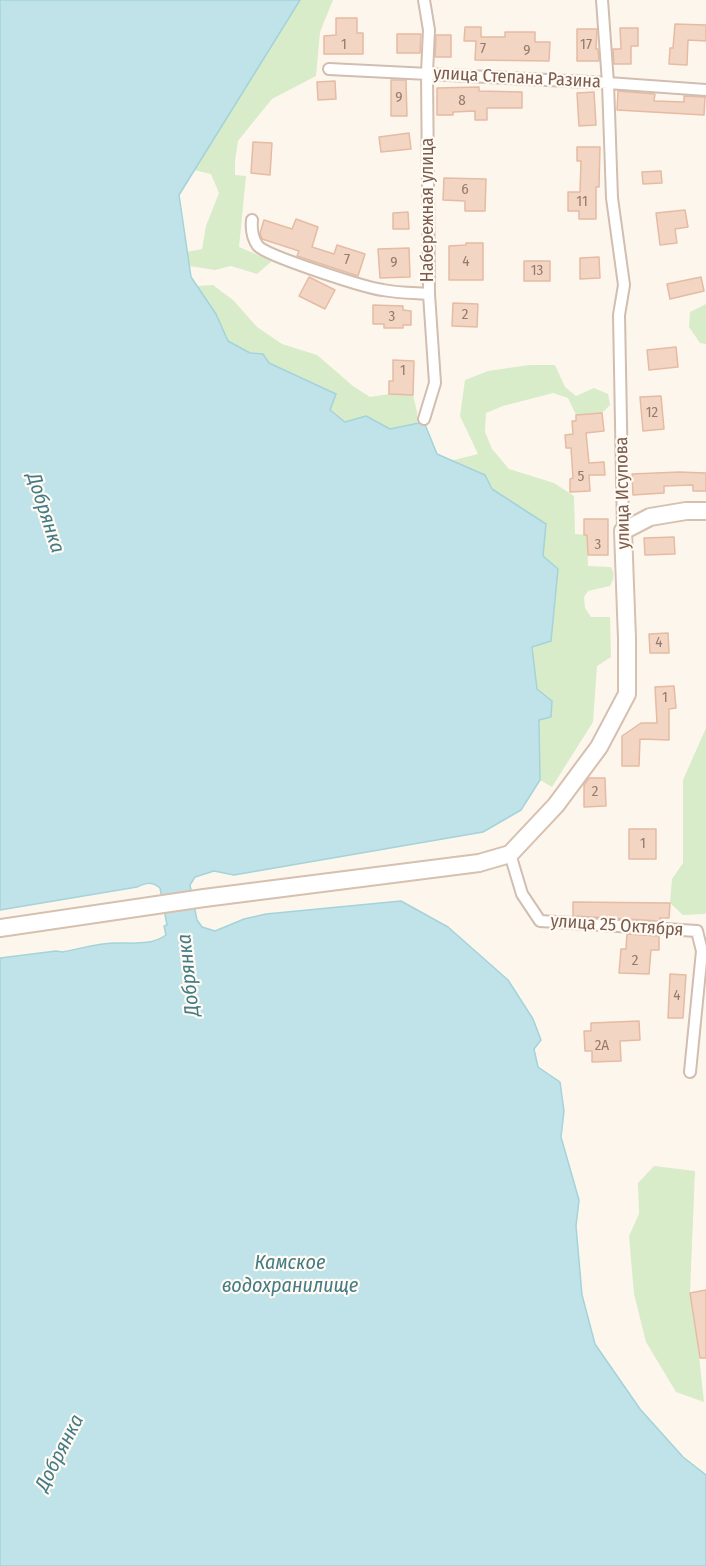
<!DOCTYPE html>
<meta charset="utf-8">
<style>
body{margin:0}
canvas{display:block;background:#fdf6ec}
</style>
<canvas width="706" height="1566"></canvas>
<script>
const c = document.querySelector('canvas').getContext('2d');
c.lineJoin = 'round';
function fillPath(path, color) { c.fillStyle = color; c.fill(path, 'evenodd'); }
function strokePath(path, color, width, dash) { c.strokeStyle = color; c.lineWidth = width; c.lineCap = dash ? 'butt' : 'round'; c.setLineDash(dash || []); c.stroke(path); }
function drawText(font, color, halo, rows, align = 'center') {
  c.font = font + ' "Fira Sans Condensed",sans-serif'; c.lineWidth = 4.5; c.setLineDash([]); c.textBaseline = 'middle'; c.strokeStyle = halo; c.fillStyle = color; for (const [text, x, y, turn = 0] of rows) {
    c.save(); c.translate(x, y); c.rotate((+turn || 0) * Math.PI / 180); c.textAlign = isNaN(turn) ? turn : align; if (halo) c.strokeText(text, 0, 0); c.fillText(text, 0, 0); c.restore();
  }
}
fillPath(new Path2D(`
 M300,0H333L320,32L316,76L272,99L254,121L238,141L235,161V175L246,176L239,247L272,261L257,274L231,266L215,270L189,266L187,252L202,249L206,226L219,193L211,174L194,170Z
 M213,285L233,300L257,327L282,344L317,355L353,386L370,397L389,394L413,395L417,412V424L390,429L366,416L345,422L330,410L335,393L269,363L263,354L250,353L228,341L216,314L197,286Z
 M706,304V344L700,343L689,327L690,312Z
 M529,365H555L565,387L576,396L594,388L608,394L610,405L602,413L576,415L568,398L553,393L503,406L486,413L485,432L492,449L509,469L554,483L574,496L575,534L587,535L588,566L611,567C615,574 614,579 610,586L588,591L584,597L585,608L591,617H610L611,657L597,666L593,722L552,787L540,780L539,720L551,717L537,690L532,647L551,641L558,569L543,556L546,524L492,489L485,475L450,461L478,454L460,416L465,380L488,371Z
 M706,728V912L705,914L683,915L670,903L672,879L683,863V780Z
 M654,1166L695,1171L690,1293L698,1347L704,1402L676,1392L646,1342L634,1294L629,1236L639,1214L638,1183Z`), '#d8ecc9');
const water = new Path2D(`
 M0,0H300L179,195L191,277L216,314L228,341L250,353L263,354L269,363L336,394L330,410L345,422L366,416L390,429L424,422L437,454L485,475L492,489L546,524L543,556L558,569L551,641L532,647L537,689L552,701L551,717L539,720L540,780L521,810L483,832L234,875L214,871L195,877L190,885L197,920L202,927L215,931L244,919L266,914L401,901L448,927L508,980L533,1019L541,1040L534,1049L538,1067L560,1082L564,1111L561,1137L579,1200L576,1226L582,1295L595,1344L640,1409L683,1457L706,1475V1566H0V958L56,951L62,952C80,949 101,942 119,943C135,943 152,945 166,935L164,926L167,925L160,888C151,881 146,883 137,887L0,910Z`);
fillPath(water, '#bfe3e8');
strokePath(water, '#a5d3da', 1.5);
const building = new Path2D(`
 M336,18H357V33H363V54H324V36L336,35Z
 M675,24L706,25V41L688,40L687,65L669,64L670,48H673Z
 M465,27H481V37H505V32H535V42H550L549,61L475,60L476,41H464Z
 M620,28H638V46H631V64H614L613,49H621Z
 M577,29H597L596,49H598L599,61H577Z
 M397,34H421L420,53H397Z
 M436,35H451V57H435Z
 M391,80H406L407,116H391Z
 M335,81L336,99L318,100L317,82Z
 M479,87V91L522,92V108H487V120H475V111L453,112V115H437V88Z
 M618,91L655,94L654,101L684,102V96L705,97L704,115L617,110Z
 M594,92L596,125L579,126L577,93Z
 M409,133L411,149L381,152L379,137Z
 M253,142L272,143L270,175L251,173Z
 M577,147H600L599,187H596V219H579V211H568V192H580L581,161H577Z
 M661,171L662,183L643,184L642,172Z
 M444,178L486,179L485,211H465V201L443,200Z
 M685,210L688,227L675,229L677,243L660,245L656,213Z
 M408,212L409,229H393V213Z
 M296,219L318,227L312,247L334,254L337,245L365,254L358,276L297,256L299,251L262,239L260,233L264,220L292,229Z
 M466,243H483V280H449V246L466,245Z
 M409,248L410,277L380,278L378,249Z
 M599,257L600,278L580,279V258Z
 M524,261H550V281H524Z
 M309,277L335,290L325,309L299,296Z
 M701,277L704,291L670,299L667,284Z
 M453,303L478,304L477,327L452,326Z
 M373,305L403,306V310L411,311V325H403V328H384V324H373Z
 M676,347L678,367L649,370L647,350Z
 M393,360L414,361L413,395L389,394V381H393Z
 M661,396L664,429L643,431L640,397Z
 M602,413L604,431L586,433L589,463L604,462L605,475H589L590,491L570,492V479L573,478L571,448H566L565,435L573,434L572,421H576V415Z
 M679,472L706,473V491H693V485L664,486V493L633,495L632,474Z
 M584,519H608V555H588L587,535H584Z
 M674,537L675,554L645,555L644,538Z
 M668,633L669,653H650L649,634Z
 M674,686L676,708L669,709V740L640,739L639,766H622V736L641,723H657L655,687Z
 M589,778H605L606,806L584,807V785Z
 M629,829H656V859H629Z
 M573,902L670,903L669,918H660V921L573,916Z
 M627,934L659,936V950H651L649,974L619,973L621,949H626Z
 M670,974L686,975L683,1018H668Z
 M639,1021L640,1040L620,1041L621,1061L592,1062V1051H585L584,1031H591V1023Z
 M706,1290V1358H700L690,1293Z`);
fillPath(building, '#f3d5c3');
strokePath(building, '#e6bba3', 1.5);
const street = new Path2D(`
 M602,0L608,83L612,198L624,285L619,315L623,531
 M329,69L608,83L706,90
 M252,220C251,230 252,238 258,246C267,256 366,288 383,290C398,293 414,293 429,294
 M424,419L435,383L429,294L427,73L429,30L424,0
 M510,854L522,894L540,921L697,931L702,951L690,1072`);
const secondary = new Path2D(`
 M0,928L204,898L479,863L510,854L556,805L599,747L627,694V639L623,531L650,517L686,511H706`);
strokePath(street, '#d1beb0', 14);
strokePath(secondary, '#d6c0b0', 20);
strokePath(street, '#fff', 10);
strokePath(secondary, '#fff', 16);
drawText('15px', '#987a6a', null, [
 ["1",344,45],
 ["17",586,45],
 ["7",483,49],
 ["9",527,51],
 ["9",399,98],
 ["8",462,101],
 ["6",465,190],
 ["11",582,202],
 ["7",347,260],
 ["4",466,262],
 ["9",394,263],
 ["13",537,271],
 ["2",465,315],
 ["3",392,317],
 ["1",403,371],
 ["12",652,413],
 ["5",581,477],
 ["3",598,545],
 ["4",659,643],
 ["1",665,698],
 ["2",595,792],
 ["1",643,844],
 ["2",635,961],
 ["4",677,996],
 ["2А",602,1046]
]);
drawText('18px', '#7a5c4d', '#fffaf3', [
 ["улица Степана Разина",517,78,3],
 ["Набережная улица",428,210,-90],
 ["улица Исупова",623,493,-91],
 ["улица 25 Октября",617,926,4]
]);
drawText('italic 20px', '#437c86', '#fffaf3', [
 ["Добрянка",45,513,72],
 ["Добрянка",189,975,-96],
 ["Камское",290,1263],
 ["водохранилище",290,1286],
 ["Добрянка",60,1453,-63]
]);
</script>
